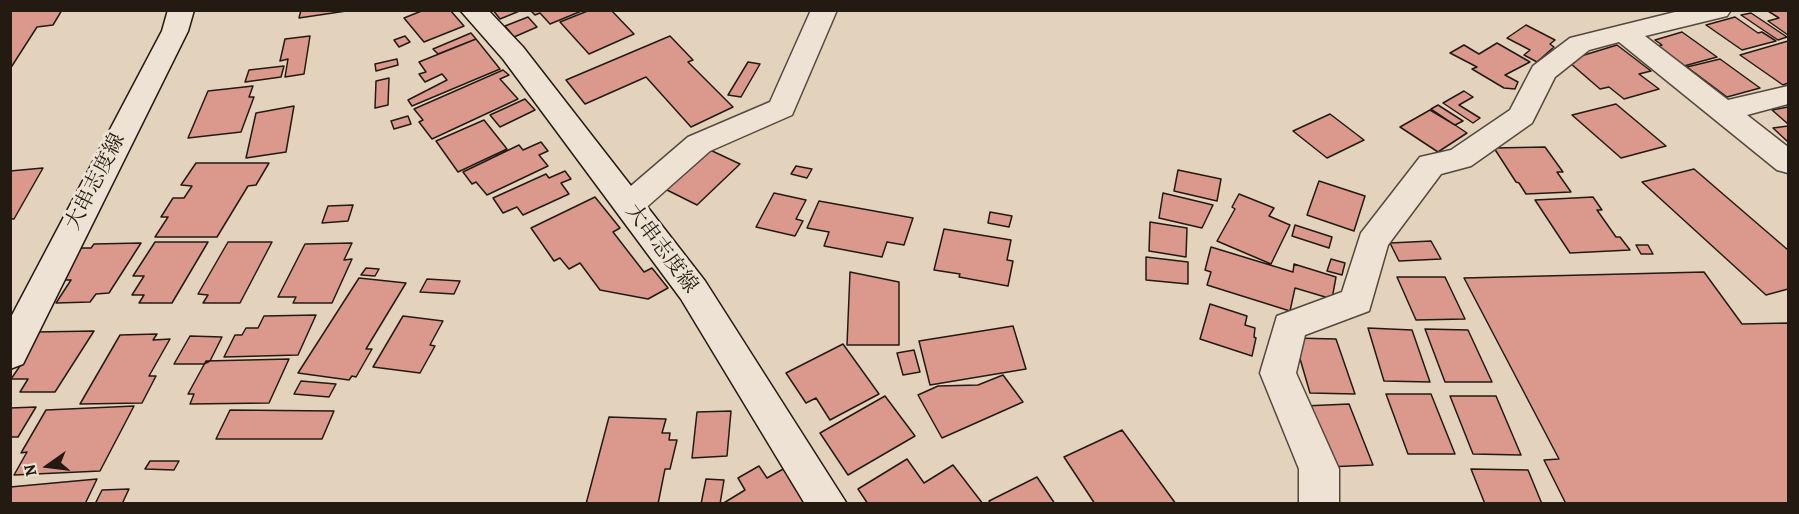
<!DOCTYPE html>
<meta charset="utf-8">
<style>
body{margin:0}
#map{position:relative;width:1799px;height:514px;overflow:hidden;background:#e4d3bc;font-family:Alegreya,serif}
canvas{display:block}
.frame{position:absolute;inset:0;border:12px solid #231b12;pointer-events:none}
.north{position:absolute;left:18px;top:436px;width:60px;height:60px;-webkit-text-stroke:4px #ede2d3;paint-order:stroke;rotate:256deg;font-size:16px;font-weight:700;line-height:24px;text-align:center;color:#231b12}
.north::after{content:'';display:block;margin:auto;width:21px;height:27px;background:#231b12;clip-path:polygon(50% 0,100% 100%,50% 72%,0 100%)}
</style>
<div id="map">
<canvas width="1799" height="514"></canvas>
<div class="frame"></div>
<div class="north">N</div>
</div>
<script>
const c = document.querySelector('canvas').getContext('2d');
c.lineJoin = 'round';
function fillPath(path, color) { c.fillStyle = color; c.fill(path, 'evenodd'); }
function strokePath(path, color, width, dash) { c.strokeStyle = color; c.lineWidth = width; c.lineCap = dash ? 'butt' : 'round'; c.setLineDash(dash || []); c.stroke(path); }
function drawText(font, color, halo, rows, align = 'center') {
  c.font = font + ' Alegreya,"Noto Serif JP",serif'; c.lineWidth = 6; c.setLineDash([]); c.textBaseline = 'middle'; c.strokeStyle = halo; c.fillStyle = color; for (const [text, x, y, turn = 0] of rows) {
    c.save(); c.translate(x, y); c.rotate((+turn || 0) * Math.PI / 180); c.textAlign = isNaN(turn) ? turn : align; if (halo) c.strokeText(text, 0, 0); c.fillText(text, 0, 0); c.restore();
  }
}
const building = new Path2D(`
 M10,10H62L53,25L37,27L10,69Z
 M301,10H353L299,18Z
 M424,10H450L464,26L424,42L404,18Z
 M493,10H522L500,19Z
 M530,10H584L550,24L540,13L535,15Z
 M590,10H611L634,34L589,54L560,22Z
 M1788,10V35L1768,21L1779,18L1768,11Z
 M1751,13L1787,37L1778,40L1741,15Z
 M528,17L537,27L514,37L505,26Z
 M1735,17L1758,33L1762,32L1776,41L1742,50L1706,25Z
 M1526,25L1555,40L1550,44L1554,47L1537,62L1524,55L1530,50L1507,38Z
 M1682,32L1717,57L1684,66L1658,46L1662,45L1655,40Z
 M471,33L476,39L438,54L433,49Z
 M310,36L304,74L285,77L288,59L280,61L285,39Z
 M405,36L410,42L399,47L394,40Z
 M670,36L693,60L688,62L733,107L691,127L646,77L585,104L566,80Z
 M476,39L500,69L412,106L408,100L447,80L442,74L425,82L419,74L426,72L419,62Z
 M1788,41V83L1783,85L1740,55Z
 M1497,43L1530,62L1505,75L1518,82L1515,89L1504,88L1472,69L1477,67L1450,53L1464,45L1479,54Z
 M1617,45L1651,71L1639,74L1659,89L1624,99L1609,87L1600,89L1570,63L1581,56Z
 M397,59L398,65L376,71L375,64Z
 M1720,59L1760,88L1727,97L1687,67Z
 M748,62L760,64L741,97L728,95Z
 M284,66L281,77L245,82L249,70Z
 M503,70L509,75L500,79L518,99L432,139L419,122L423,120L414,109Z
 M389,78L388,105L375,108L376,81Z
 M253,86L249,97H254L241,132L188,138L208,91Z
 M1464,91L1473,97L1459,105L1480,118L1473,123L1443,103Z
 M525,99L535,110L500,127L490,115Z
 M1616,104L1666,146L1621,158L1572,115Z
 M1438,105L1463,121L1455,125L1431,109Z
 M294,106L286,152L246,158L256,113Z
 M1788,107V124L1772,110Z
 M1430,110L1455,125L1467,133L1438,152L1400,127Z
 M1330,114L1364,140L1327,158L1293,131Z
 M408,116L411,124L394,129L391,121Z
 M484,120L507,149L458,172L436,141Z
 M1788,126V142L1773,128Z
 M541,142L548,151L539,155L548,166L487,195L476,182L472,184L463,172L519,145L523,150Z
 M1545,147L1563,172H1557L1571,192L1526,194L1519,183L1516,182L1494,148Z
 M708,149L740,164L697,205L665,189Z
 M196,163H269L256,185L248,186L217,237H155L168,217H161L173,198H184L192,186L181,185Z
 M796,166L812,169L807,178L791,174Z
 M43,168L14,219H10V171Z
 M1694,169L1788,250V289L1766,295L1642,182Z
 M1178,170L1221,179L1217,201L1174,191Z
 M565,171L571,179L561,183L569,194L523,215L517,207L503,213L493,198L546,174L549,178Z
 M1319,181L1365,196L1354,231L1307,215Z
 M774,193L806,200L796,219L803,221L795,236L756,227Z
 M1163,193L1213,205L1202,228L1159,218Z
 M1239,194L1274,208L1269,216L1290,225L1271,264L1217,241L1235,209L1232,207Z
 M595,197L620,228L613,232L644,272L652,268L668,288L648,299L600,290L580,263L569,269L560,258L554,261L531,228Z
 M1593,197L1602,210H1597L1616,237H1620L1630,250L1570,253L1535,200Z
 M819,201L913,218L904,245L887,242L882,257L824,246L829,232L807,228Z
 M353,205L348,221L322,223L328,206Z
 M990,212L1012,216L1009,227L988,223Z
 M1150,222L1187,228L1186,257L1149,251Z
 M1295,225L1332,237L1329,248L1292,236Z
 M944,229L1011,240L1007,260L1013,261L1008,286L959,277L960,274L934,270Z
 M1431,241L1441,259L1399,261L1390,243Z
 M155,242H208L172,303H139L144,295H132L144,276H133Z
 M228,242H272L240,303H203L208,295L198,294Z
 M141,243L109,293L96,294L90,302L56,303L71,280H62L78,248H91L94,244Z
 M352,243L344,260L352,259L332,303H293L296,297H278L305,244Z
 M1636,245H1648L1653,254H1641Z
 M1211,247L1293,272L1294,264L1336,277L1332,299L1295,288L1290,311L1207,285L1211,272L1205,270Z
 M1146,257L1188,262V284L1146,280Z
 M1331,259L1345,263L1342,275L1327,271Z
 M366,268L379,269L375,276L361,275Z
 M850,272L899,282V345H847Z
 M1704,272L1742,324L1788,323V504H1566L1544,460L1559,459L1464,278Z
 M1397,277H1445L1465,319L1416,320Z
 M359,278L406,283L366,349H372L356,377L352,376L349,380L298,373Z
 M427,279L460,281L454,294L420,292Z
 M1210,304L1247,316L1245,325L1255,328L1254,337L1256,338L1252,356L1200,339Z
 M316,315L298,355L224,357L235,335H242L246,328H258L264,316Z
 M403,316L443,321L430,345L435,346L420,373L373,367Z
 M1013,326L1026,369L930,385L919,341Z
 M1368,328L1412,330L1430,382L1384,381Z
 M1425,329L1468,330L1492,382H1445Z
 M94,331L55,392H20L28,379H11L22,363L36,332Z
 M157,334L153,340L170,339L149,376H156L142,403L80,404L120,335Z
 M190,336L222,337L210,361L204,364H174Z
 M1294,338L1336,339L1355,394L1310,393Z
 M843,344L879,394L830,420L816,398L806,403L786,373Z
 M914,350L920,372L903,375L897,353Z
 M289,359L269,403L190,404L194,394H188L206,361Z
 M1003,375L1023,402L942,438L918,395L938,386L978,385Z
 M301,381L336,384L329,397L294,394Z
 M1386,394H1431L1455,454H1408Z
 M885,396L915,436L848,475L820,433Z
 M1450,396H1496L1521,455L1473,454Z
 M1349,404L1373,465L1327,467L1304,406Z
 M134,406L100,471L14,475L27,452L21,453L46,410Z
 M36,407L18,437H10V408Z
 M230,410L334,411L322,439H216Z
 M731,411L727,456L692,458L697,412Z
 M609,417L666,419L662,433H670L669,440H677L670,469H665L658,504H586Z
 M1122,430L1176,504H1095L1064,457Z
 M907,459L924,483L953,465L983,504H868L858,489Z
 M150,461H179L174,470L145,469Z
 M759,466L767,478L785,468L808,504H722L745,490L738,478Z
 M1471,469L1528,470L1542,504H1485Z
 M1037,477L1055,504H991L989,501Z
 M97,479L85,504H10V487Z
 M706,479L724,480L720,504H701Z
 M129,489L122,504H95L102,490Z`);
fillPath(building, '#db988d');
strokePath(building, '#231b12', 1.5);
const street = new Path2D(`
 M811,10H837L792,115L710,151L640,213L629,217L618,213L613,205L618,197L688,137L770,102Z
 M1683,10H1731L1727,16L1645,36L1728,100L1788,86V104L1747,115L1788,147V173L1777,170L1619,42L1589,50L1555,77L1532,123L1471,166L1441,174L1388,245L1369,311L1305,335L1296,373L1339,469V504H1299V469L1260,373L1277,316L1342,292L1361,233L1420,157L1451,150L1510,110L1533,66L1570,38Z`);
const secondary = new Path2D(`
 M168,10H194L188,31L23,364L10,369V319L162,31Z
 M460,10H488L523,47L705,281L847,504H805L681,299L503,59Z`);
strokePath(street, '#53493c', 3);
strokePath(secondary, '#231b12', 3);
fillPath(street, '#ede2d3');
fillPath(secondary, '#ede2d3');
drawText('21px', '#231b12', '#ede2d3', [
 ["大串志度線",96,182,-63],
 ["大串志度線",661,249,53]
]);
</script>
